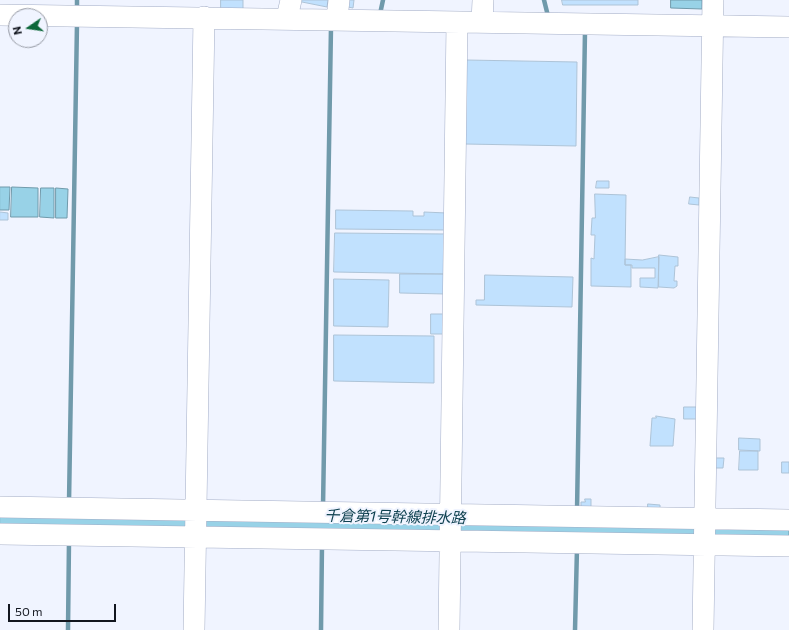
<!DOCTYPE html>
<meta charset="utf-8">
<style>
body{margin:0}
#map{position:relative;width:789px;height:630px;overflow:hidden;background:#f0f4ff;font-family:Commissioner,sans-serif}
canvas{display:block}
.north{position:absolute;left:8px;top:8px;width:40px;height:40px;box-sizing:border-box;background:#f0f4ff;border:1px solid #979ba5;border-radius:50%;rotate:257deg;font-size:11px;font-weight:700;line-height:16px;text-align:center;color:#12161f}
.north::after{content:'';display:block;margin:auto;width:14px;height:18px;background:#0c6739;clip-path:polygon(50% 0,100% 100%,50% 72%,0 100%)}
.scale{position:absolute;left:8px;top:604px;width:108px;height:18px;box-sizing:border-box;border:2px solid #12161f;border-top:0;padding-left:5px;font-size:12px;line-height:14px;white-space:nowrap;color:#12161f;-webkit-text-stroke:3px #f0f4ff;paint-order:stroke}
</style>
<div id="map">
<canvas width="789" height="630"></canvas>
<div class="north">N</div>
<div class="scale">50 m</div>
</div>
<script>
const c = document.querySelector('canvas').getContext('2d');
c.lineJoin = 'round';
function fillPath(path, color) { c.fillStyle = color; c.fill(path, 'evenodd'); }
function strokePath(path, color, width, dash) { c.strokeStyle = color; c.lineWidth = width; c.lineCap = dash ? 'butt' : 'round'; c.setLineDash(dash || []); c.stroke(path); }
function drawText(font, color, halo, rows, align = 'center') {
  c.font = font + ' Commissioner,"Noto Sans JP",sans-serif'; c.lineWidth = 4; c.setLineDash([]); c.textBaseline = 'middle'; c.strokeStyle = halo; c.fillStyle = color; for (const [text, x, y, turn = 0] of rows) {
    c.save(); c.translate(x, y); c.rotate((+turn || 0) * Math.PI / 180); c.textAlign = isNaN(turn) ? turn : align; if (halo) c.strokeText(text, 0, 0); c.fillText(text, 0, 0); c.restore();
  }
}
const water = new Path2D(`
 M671,0H702V9L671,8Z
 M0,187H10L9,210H0Z
 M12,187L38,188V217H11Z
 M41,188H54V218L40,217Z
 M56,188L68,189L67,218H56Z
 M0,516L789,529V541L0,527Z`);
fillPath(water, '#98d2e7');
strokePath(water, '#709aab', 1);
strokePath(new Path2D(`
 M544,0L548,16H550
 M77,9V0
 M378,14H380L383,0
 M69,502L77,23
 M323,507L331,27
 M577,511L585,31
 M68,630L69,540
 M321,630L322,544
 M575,630L577,548`), '#709aab', 4.5);
const building = new Path2D(`
 M221,0H243V10L221,9Z
 M302,0H328L327,7L302,2Z
 M344,0H354L353,8L343,6Z
 M562,0H638V5H563Z
 M466,60L577,62L576,146L464,144Z
 M597,181H609V188H596Z
 M595,194L626,195L625,265H631V287L591,286V258L594,259L595,235H591L592,218H595Z
 M690,197L699,198V205L689,204Z
 M336,210L413,211V216H424V212L447,213L446,230L336,229Z
 M0,212L8,213V220H0Z
 M335,233L447,234L446,274L334,272Z
 M659,255L678,257V266H675L674,281H677V286L674,288L659,287Z
 M659,257L658,288L640,287V278H655V268H632V265H625V259L642,260Z
 M400,274H446V294L400,293Z
 M485,275L573,277L572,307L476,305V300H484Z
 M334,279L389,280L388,327L334,326Z
 M431,314H446V334H431Z
 M334,335L434,336V383L334,381Z
 M684,407H698V419H684Z
 M656,416L675,419L673,446H650L652,418H656Z
 M739,438L760,439V451L739,450Z
 M740,451H758V470H739Z
 M715,458H724L723,468H715Z
 M782,462H789V473H782Z
 M585,499H591V509H581V502H585Z
 M648,504L660,505V510H648Z`);
fillPath(building, '#c1e1fe');
strokePath(building, '#adc3d7', 1);
const minor = new Path2D(`
 M0,15L789,27
 M287,18L291,0
 M337,19L339,0
 M482,22L483,0
 M0,507L789,520
 M0,534L789,546
 M194,630L204,17
 M449,630L457,22
 M703,630L713,0`);
strokePath(minor, '#a3adc6', 22);
strokePath(minor, '#fff', 21);
drawText('italic 15px', '#0f4150', '#f0f4ff', [
 ["千倉第1号幹線排水路",395,517,1]
]);
</script>
